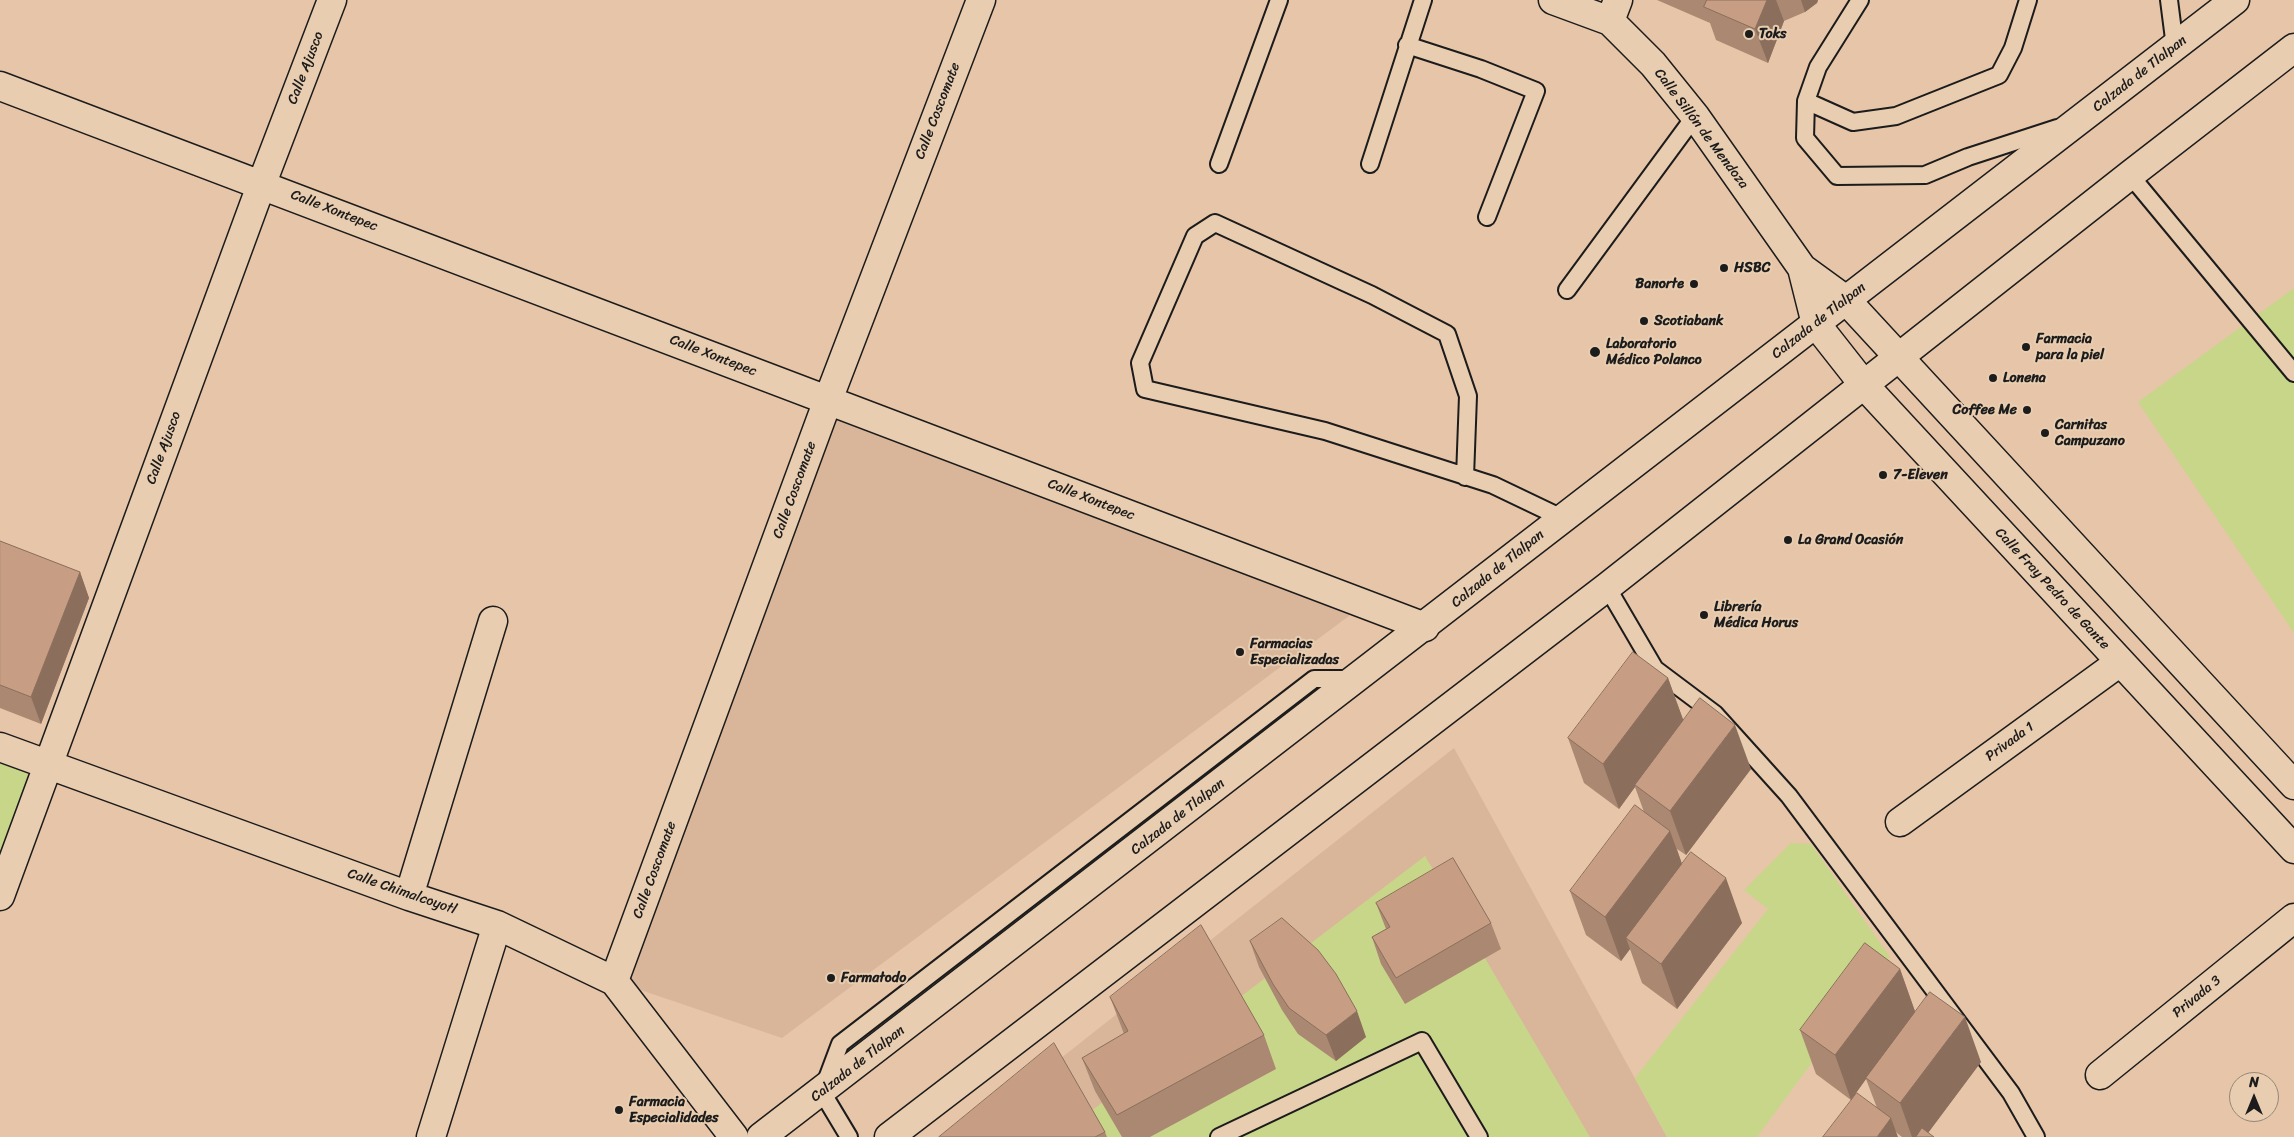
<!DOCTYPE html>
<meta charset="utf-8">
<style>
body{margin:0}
#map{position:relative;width:2294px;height:1137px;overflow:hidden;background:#e7c5a8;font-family:Sriracha,sans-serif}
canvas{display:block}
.north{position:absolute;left:2229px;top:1072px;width:50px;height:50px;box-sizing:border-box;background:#e9cdb0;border:1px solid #978675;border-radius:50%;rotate:0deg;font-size:14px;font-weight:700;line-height:20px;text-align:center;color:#1c1c1c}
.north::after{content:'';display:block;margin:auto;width:18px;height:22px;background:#1c1c1c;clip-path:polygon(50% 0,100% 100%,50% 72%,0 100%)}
</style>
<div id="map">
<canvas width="2294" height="1137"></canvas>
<div class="north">N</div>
</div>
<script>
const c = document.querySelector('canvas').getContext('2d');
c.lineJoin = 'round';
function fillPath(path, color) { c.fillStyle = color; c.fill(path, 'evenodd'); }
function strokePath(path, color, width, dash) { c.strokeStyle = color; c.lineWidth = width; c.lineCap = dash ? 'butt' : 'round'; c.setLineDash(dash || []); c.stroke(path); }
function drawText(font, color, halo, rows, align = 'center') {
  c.font = font + ' Sriracha,sans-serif'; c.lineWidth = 4; c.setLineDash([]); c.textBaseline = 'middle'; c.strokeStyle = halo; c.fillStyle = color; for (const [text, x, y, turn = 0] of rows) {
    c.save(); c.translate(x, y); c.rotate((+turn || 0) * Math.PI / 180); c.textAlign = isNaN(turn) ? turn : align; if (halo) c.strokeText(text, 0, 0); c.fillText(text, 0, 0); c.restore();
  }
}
fillPath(new Path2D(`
 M828,400L1365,604L782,1038L614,981Z
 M1454,748L1667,1137H961Z`), '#d9b69a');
fillPath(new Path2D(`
 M2294,288V633L2138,402Z
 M0,747L48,765L0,896Z
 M1791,843L1811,844L1890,957L1757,1137H1667L1635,1078L1768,909L1744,890Z
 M1425,856L1590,1137H1057Z`), '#c8d68a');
const lane = new Path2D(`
 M1860,0L1818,67L1806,101L1805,138L1837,176L1925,175L1968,157L2057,128
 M2169,0L2175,47
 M1407,45L1481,69L1536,91L1487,217
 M1806,101L1853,122L1896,116L1999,75L2013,48L2028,0
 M1219,164L1279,0
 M1370,164L1423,0
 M2130,175L2294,373
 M1567,290L1695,116
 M1465,477L1468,396L1447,334L1372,295L1215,223L1195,236L1140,363L1145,389L1325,431L1493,485L1562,518
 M1607,587L1655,669L1715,714L1789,796L2011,1093L2036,1137
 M849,1137L822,1092L840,1044L1314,679H1355
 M1219,1137L1422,1041L1479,1137`);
const street = new Path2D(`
 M1553,0L1610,21L1653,64L1695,116L1802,268L1846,300L2294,785
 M1610,21L1618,0
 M0,86L1425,627
 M1802,268L1816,324L1864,385L2294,849
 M0,747L409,896L497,925L614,981L734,1137
 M1900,822L2120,662
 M0,896L262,183L332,0
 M409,896L493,621
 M614,981L828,400L981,0
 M2100,1075L2294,918
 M431,1137L497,925`);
const secondary = new Path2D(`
 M761,1137L2235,0
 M889,1137L1607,587L2130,175L2294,48`);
strokePath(lane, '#1c1c1c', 20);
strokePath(street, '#1c1c1c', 31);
strokePath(secondary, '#1c1c1c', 31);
strokePath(lane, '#e9cdb0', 16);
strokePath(street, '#e9cdb0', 28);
strokePath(secondary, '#e9cdb0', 28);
fillPath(new Path2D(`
 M1657,0H1818L1817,3L1805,12L1784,21L1768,63L1716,40L1710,23Z
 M0,541L80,572L89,598L41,724L0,708Z
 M1668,678L1683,720L1751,769L1686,855L1677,849L1682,864L1742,923L1677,1009L1642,983L1630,949L1621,961L1586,935L1570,891L1644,812L1635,787L1619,809L1584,783L1568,738Z
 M1376,903L1491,923L1501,949L1405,1004L1381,964L1372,937L1386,929Z
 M1250,941L1366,1037L1336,1061L1298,1034L1282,1010L1259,967Z
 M1900,969L1915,1012L1981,1062L1928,1133L1934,1137H1902L1897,1133L1877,1108L1866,1079L1851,1100L1816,1074L1800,1030Z
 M1110,997L1264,1035L1276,1069L1150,1137H1122L1095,1091L1082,1058L1124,1034Z
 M1105,1132L1107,1137H939Z`), '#ab8872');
fillPath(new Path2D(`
 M1767,0H1776L1784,21L1768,63L1755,29Z
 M1801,0H1818L1817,3L1805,12Z
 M80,572L89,598L41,724L31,697Z
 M1668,678L1684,722L1635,785V787L1619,809L1603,764Z
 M1735,725L1751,769L1686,855L1670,811Z
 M1670,831L1686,875L1626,938L1630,949L1621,961L1605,917Z
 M1726,878L1742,923L1677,1009L1661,964Z
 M1900,969L1916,1014L1866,1078V1079L1851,1100L1835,1055Z
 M1357,1011L1366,1037L1336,1061L1326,1035Z
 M1965,1017L1981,1062L1925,1137H1912L1900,1103Z
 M1891,1118L1898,1137H1877Z`), '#8b6f5c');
const building = new Path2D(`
 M1707,0H1767L1755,29L1704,7Z
 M0,541L80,572L31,697L0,685Z
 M1633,652L1668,678L1603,764L1568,738Z
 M1700,698L1735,725L1670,811L1635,785Z
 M1635,805L1670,831L1605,917L1570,891Z
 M1691,852L1726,878L1661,964L1626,938Z
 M1453,858L1491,923L1396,978L1372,937L1390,927L1376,903Z
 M1282,918L1318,950L1336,974L1357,1011L1326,1035L1289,1008L1273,984L1250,941Z
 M1201,925L1264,1035L1117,1115L1082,1058L1128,1031L1110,997Z
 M1865,943L1900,969L1835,1055L1800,1030Z
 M1930,992L1965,1017L1900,1103L1866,1078Z
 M1054,1043L1105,1132L1095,1137H939Z
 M1857,1093L1891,1118L1877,1137H1823Z
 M1922,1128L1934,1137H1916Z`);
fillPath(building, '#c79e84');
strokePath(building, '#8b6f5c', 1);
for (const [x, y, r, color] of [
 [1749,34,5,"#1c1c1c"],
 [1724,268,5,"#1c1c1c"],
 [1694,284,5,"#1c1c1c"],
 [1644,321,5,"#1c1c1c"],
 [2026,347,5,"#1c1c1c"],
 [1595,352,6,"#1c1c1c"],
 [1993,378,5,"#1c1c1c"],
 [2027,410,5,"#1c1c1c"],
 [2045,433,5,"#1c1c1c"],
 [1883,475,5,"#1c1c1c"],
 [1788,540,5,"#1c1c1c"],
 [1704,615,5,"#1c1c1c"],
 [1240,652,5,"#1c1c1c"],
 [831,978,5,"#1c1c1c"],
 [619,1110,5,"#1c1c1c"]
]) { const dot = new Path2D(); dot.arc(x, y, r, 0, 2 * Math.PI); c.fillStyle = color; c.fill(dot); strokePath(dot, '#e9cdb0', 2); }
drawText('bold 14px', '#1c1c1c', '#e9cdb0', [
 ["Toks",1759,34],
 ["HSBC",1734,268],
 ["Banorte",1684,284,"right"],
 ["Scotiabank",1654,321],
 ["Farmacia",2036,339],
 ["para la piel",2036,355],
 ["Laboratorio",1606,344],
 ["Médico Polanco",1606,360],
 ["Lonena",2003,378],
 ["Coffee Me",2017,410,"right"],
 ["Carnitas",2055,425],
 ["Campuzano",2055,441],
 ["7-Eleven",1893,475],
 ["La Grand Ocasión",1798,540],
 ["Librería",1714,607],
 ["Médica Horus",1714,623],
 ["Farmacias",1250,644],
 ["Especializadas",1250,660],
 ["Farmatodo",841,978],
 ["Farmacia",629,1102],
 ["Especialidades",629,1118]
], 'left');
drawText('14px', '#1c1c1c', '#e9cdb0', [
 ["Calle Ajusco",306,68,-69],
 ["Calzada de Tlalpan",2140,74,-38],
 ["Calle Coscomate",938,111,-69],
 ["Calle Sillón de Mendoza",1701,129,53],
 ["Calle Xontepec",334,211,21],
 ["Calzada de Tlalpan",1819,321,-38],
 ["Calle Xontepec",713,356,21],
 ["Calle Ajusco",164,448,-70],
 ["Calle Coscomate",795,490,-70],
 ["Calle Xontepec",1091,500,21],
 ["Calzada de Tlalpan",1498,569,-39],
 ["Calle Fray Pedro de Gante",2052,589,47],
 ["Privada 1",2010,742,-36],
 ["Calzada de Tlalpan",1178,817,-38],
 ["Calle Coscomate",655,870,-70],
 ["Calle Chimalcoyotl",402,892,19],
 ["Privada 3",2197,997,-39],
 ["Calzada de Tlalpan",858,1064,-38]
]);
</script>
